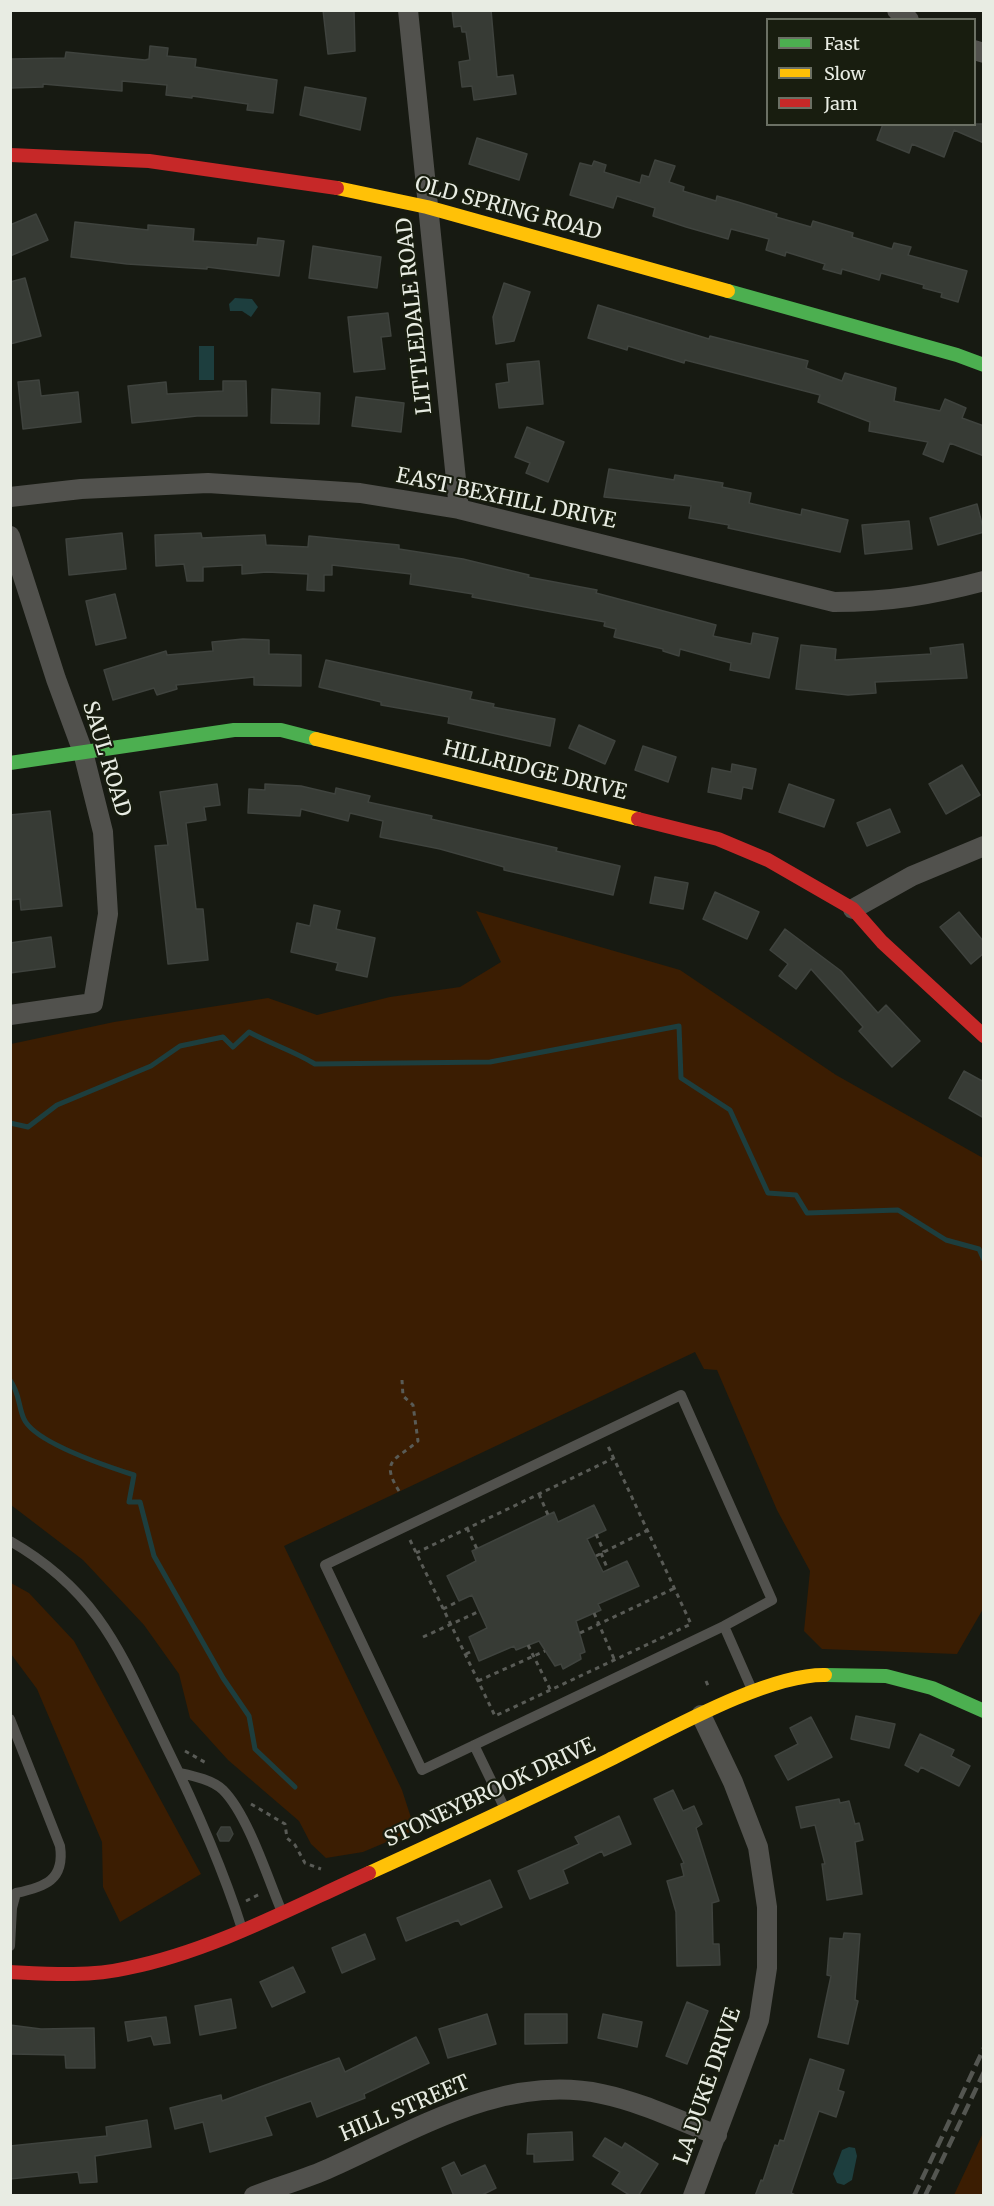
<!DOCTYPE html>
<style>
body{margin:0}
#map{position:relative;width:994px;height:2206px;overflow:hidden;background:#171a12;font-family:Merriweather,serif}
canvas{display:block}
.frame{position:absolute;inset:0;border:12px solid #e8ece3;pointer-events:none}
.legend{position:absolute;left:766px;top:18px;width:210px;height:108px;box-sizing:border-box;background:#181d0f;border:2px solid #6b7064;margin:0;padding:8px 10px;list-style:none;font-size:18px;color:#e8ece3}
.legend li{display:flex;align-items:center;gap:12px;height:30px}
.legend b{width:30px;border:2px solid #6b7064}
</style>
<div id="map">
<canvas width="994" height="2206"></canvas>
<div class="frame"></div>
<ul class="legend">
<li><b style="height:8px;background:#4caf50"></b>Fast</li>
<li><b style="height:8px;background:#ffc107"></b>Slow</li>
<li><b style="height:8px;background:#c62828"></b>Jam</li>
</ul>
</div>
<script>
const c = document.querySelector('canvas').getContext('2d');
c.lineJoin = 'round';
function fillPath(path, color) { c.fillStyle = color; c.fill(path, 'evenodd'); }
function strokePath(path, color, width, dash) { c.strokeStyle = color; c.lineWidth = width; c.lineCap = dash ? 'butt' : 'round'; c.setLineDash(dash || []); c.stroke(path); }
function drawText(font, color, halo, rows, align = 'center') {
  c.font = font + ' Merriweather,serif'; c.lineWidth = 4.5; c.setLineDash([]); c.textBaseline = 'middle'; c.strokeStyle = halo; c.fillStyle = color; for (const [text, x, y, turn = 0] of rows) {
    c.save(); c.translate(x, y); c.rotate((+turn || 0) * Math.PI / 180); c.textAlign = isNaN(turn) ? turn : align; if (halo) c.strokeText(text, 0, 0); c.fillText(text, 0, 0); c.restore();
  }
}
fillPath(new Path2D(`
 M476,911L680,970L836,1075L983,1158V1609L957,1654L822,1649L804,1631L810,1571L777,1510L717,1370L704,1369L695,1352L284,1546L402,1790L415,1830L363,1852L326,1858L311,1844L299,1821L228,1760L190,1718L179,1674L144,1625L83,1560L11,1505V1044L114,1022L268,998L317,1015L390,997L460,987L501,962Z
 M11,1583L29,1593L74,1641L201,1874L120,1922L103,1887L102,1842L37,1689L11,1654Z
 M983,2133V2195H954Z`), '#3b1d02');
fillPath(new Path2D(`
 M235,298L252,299L258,307L251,317L242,311H230L229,304Z
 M199,346H214V380H199Z
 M849,2147L855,2148L857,2156L852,2180L844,2185L837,2183L833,2174L842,2150Z`), '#1d3e3e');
strokePath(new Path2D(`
 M10,1123L28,1127L57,1105L151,1066L180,1046L223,1037L233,1047L249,1032C271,1044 294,1051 315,1064L490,1062L679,1026L681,1078L730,1110L768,1193L796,1195L807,1213L898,1210L946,1240L979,1249L984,1260
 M10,1380C20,1394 18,1406 24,1419C35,1443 109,1467 134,1475L129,1502H140L154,1556L223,1678L249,1716L255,1749L295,1787`), '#1d3e3e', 5);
const building = new Path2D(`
 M323,10H354L355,51L328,54Z
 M452,10H491L497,77L513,75L516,94L474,100L472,86L462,87L459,62L470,60L466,32H462L461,26L454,27Z
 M150,46L168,48L167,56L196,59L195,67L277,80L273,113L247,110L248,104L192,96V98L166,95L167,85L122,81V91L43,84V87L10,88V59L65,58L66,52L145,60L149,59Z
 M305,87L366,98L360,130L300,115Z
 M883,124H984V143L954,130L944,157L912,144L909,153L877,140Z
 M477,138L527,154L519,180L469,164Z
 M655,160L675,166L669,182L684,187L683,191L716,201L717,196L738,202L777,214L776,217L811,227L813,221L853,233L852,237L892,249L894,243L911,247L908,255L967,271L958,302L941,297L942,293L923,288L924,285L881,273L879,280L842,269L841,274L823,269L825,264L786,252L785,256L766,250L769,239L731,229L728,239L686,227L653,216L655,208L617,196L613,208L570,195L580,163L592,166L594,161L606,165L604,172L640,183L642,175L649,177Z
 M36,214L48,240L10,256V225Z
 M75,222L148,230V225L194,229L193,241L257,245L258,238L284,241L279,276L207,267V269L127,264L71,257Z
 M313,246L381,257L377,288L309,278Z
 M25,278L41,336L10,344V282Z
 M504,283L530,292L514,341L496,344L493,317Z
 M598,305L709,339L710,336L808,361L806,368L842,381L845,373L896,388L894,401L940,411L945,399L966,408L962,418L984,426V456L950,443L943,462L923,454L928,442L869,431L870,422L818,402L820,395L685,360L684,363L628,346L627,350L588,338Z
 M388,313L391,336L381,337L385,369L354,372L348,317Z
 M539,361L543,404L499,408L496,384L509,382L507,364Z
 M39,380L41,396L78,392L81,422L23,429L18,382Z
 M223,381H246L247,416H197L132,423L128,386L166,382L167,394L223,391Z
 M272,389L320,393L319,424L271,423Z
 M356,397L404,403L401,432L352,426Z
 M527,427L564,442L548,482L526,473L530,463L515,457Z
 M609,469L674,480L675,475L723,483L722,487L751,493L749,503L801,515L802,509L848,520L840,552L728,528L729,525L689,518L691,506L604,497Z
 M977,504L984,532L938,545L930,518Z
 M909,521L912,549L865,554L862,525Z
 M122,533L126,569L69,575L66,539Z
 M201,533L202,538L265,535L266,545L308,547L309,536L399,545V549L463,559L529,575L528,577L597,590L596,593L716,625L713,636L751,644L753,633L778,638L769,678L730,670L731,663L680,649L679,656L663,651V649L614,637L616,629L604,626L605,622L472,597L473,594L410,584L411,574L332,565V575H324V591L307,590L308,574L267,572L242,574V565L203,567V581H187L184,564L156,566L155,535Z
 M115,594L126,638L96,645L86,601Z
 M243,639L269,640V654L301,655V686L254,685V677L176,685L177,689L157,695L154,688L113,700L104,670L166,651L167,655L213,651L212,642Z
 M963,644L967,678L875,682L876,693L848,695L796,689L801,645L836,649L835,660L931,654L930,648Z
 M326,660L472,692L470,699L494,704L493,707L555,719L550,746L448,723L449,717L381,705V702L319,687Z
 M579,725L615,741L605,764L569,748Z
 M643,746L676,757L668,782L635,770Z
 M732,764L756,769L752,789L743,787L741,799L708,792L712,768L731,772Z
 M962,765L980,795L946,814L929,784Z
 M217,784L220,805L204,807L206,820L186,823L196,909H203L208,960L168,964L155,846L168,845L160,792Z
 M265,784L301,786L335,794L336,788L370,796L368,802L432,816L431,819L557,848L556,851L620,866L613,895L504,870V867L440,849L380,837L383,821L350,813L348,821L301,809L300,816L248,813L249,789L265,790Z
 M789,784L834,800L824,827L779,812Z
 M890,809L900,832L867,846L857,823Z
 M50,811L62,906L21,910L20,899L10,900V815Z
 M655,877L688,883L683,909L650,903Z
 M715,892L759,912L747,939L703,919Z
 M314,905L340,911L336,929L375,938L367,977L336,970L338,963L291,952L297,923L310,926Z
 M959,912L984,942V953L971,964L940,927Z
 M785,929L841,971L878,1013L886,1005L920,1041L892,1067L859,1031L863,1027L811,969L796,989L779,976L788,964L770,950Z
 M51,937L55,967L10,973V943Z
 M964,1071L984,1082V1118L949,1098Z
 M594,1505L606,1530L587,1539L603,1572L627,1561L639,1586L598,1604L601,1610L576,1621L585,1652L580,1654L581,1659L563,1669L561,1664L555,1666L539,1641L516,1650L514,1646L479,1661L469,1637L487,1628L472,1595L459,1601L447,1576L476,1561L472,1551L554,1512L558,1522Z
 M856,1716L895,1724L889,1748L851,1739Z
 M811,1717L832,1757L788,1780L775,1756L798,1744L790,1728Z
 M920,1734L954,1750L951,1756L970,1766L959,1786L921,1767L918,1772L905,1765Z
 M673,1790L683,1811L694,1806L702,1824L696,1828L719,1901L712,1903L713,1944H719L720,1965L677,1966L676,1912L667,1881L684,1876L681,1864L684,1863L654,1799Z
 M839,1799L840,1803L849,1801L855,1824L859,1823L863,1840L855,1842L862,1894L827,1900L822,1864H825L815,1825L801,1828L796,1807Z
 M619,1816L631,1844L604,1856L602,1851L563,1870L568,1883L530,1899L518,1871L579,1844L575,1837Z
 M221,1827H230L233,1834L229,1841H220L217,1834Z
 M490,1880L502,1907L461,1925L458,1920L406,1941L397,1918Z
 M844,1933L860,1934L855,2000L858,2001L848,2044L818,2037L831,1976L827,1975L830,1938L843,1939Z
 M365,1934L375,1959L342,1973L332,1948Z
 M293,1967L305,1992L272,2007L260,1982Z
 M231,1999L236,2028L200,2035L195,2006Z
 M687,2002L708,2011L687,2064L666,2056Z
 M487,2014L496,2044L448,2058L439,2029Z
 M525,2014H567V2043L525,2044Z
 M603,2014L642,2022L637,2047L598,2038Z
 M166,2017L170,2043L154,2045L151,2036L128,2041L125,2022Z
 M10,2025L41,2029L94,2028L95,2068H66L65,2055L10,2054Z
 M416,2037L429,2063L364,2094L365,2098L317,2117L311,2101L265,2117L272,2135L210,2152L203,2122L175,2129L170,2108L221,2095L222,2101L339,2058L345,2072Z
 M810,2059L844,2070L838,2090L844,2092L836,2117L819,2111L791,2193L797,2196H755L761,2180L763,2181L775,2145L778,2146L780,2140L784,2141Z
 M147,2120L151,2147L95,2156L97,2182L80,2183L78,2172L10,2179V2146L107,2136L106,2127Z
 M572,2132L573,2160L534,2162V2154H527L528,2134Z
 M605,2138L622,2148L625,2143L658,2164L638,2196H631L612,2184L620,2172L593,2156Z
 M454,2162L461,2176L485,2165L496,2188L480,2196H454L442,2168Z`);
fillPath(building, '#373b35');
strokePath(building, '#3f433e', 1.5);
strokePath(new Path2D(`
 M399,1491C379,1459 397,1460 418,1441L413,1405L403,1396L402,1380
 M539,1494L548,1515
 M467,1528L477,1549
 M596,1534L604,1552
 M410,1540L495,1716L691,1624L608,1446
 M416,1553L614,1458
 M601,1553L608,1570
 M596,1556L648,1530
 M443,1609L459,1601
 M594,1613L615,1661
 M580,1633L675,1588
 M423,1637L480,1611
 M528,1645L551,1691
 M466,1654L474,1650
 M478,1681L545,1651
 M706,1681L709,1688
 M185,1751L208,1764
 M251,1804L285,1824L287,1838L295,1845L305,1863L321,1869
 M246,1901L262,1893`), '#595b56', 3, [4.5, 4.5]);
strokePath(new Path2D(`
 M681,1395L772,1600L724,1626L422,1770L325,1565Z
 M10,1541C101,1593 122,1656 165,1744C194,1803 222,1866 242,1929
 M724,1626L753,1692
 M10,1719L60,1846C65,1880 45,1887 16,1893L12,1908L10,1946
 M474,1745L505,1809
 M180,1773C194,1776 213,1780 223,1790C248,1815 268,1879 282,1912`), '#51514d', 10);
strokePath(new Path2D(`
 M408,10L459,509
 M897,10L909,20
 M974,50L984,53
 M10,497L81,489L208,483L360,493L459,509L834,602C889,602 931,595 984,581
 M10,536L56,679L83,752L103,832L108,914L93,1003L10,1015
 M853,909L912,876L984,846
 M254,2196C279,2186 306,2179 330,2168C415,2130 505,2073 602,2094C641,2102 680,2121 717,2135
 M693,2196L759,2020L767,1968V1907L758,1847L733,1782L701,1715`), '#51514d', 20);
strokePath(new Path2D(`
 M728,291L957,355L984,365
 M10,763L234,730H281L316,739
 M825,1675L886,1676L932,1688L984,1711`), '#4caf50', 14);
strokePath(new Path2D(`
 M337,188L427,207L728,291
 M316,739L638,819
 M369,1873C450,1836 530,1799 609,1760C664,1733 766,1674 825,1675`), '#ffc107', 14);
strokePath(new Path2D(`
 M10,155L149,161L337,188
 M638,819L718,839L768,860L853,909L882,942L984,1036
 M10,1972C49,1974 89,1977 128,1968C212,1951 291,1908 369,1873`), '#c62828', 14);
strokePath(new Path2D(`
 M914,2196L984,2048
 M925,2196L984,2072`), '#545651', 4.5, [12, 6]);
drawText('21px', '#e8ece3', '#181d0f', [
 ["OLD SPRING ROAD",508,209,15],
 ["LITTLEDALE ROAD",415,316,-96],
 ["EAST BEXHILL DRIVE",506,499,12],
 ["SAUL ROAD",106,759,73],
 ["HILLRIDGE DRIVE",535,771,14],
 ["STONEYBROOK DRIVE",490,1793,-25],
 ["LA DUKE DRIVE",708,2086,-71],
 ["HILL STREET",405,2109,-23]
]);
</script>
